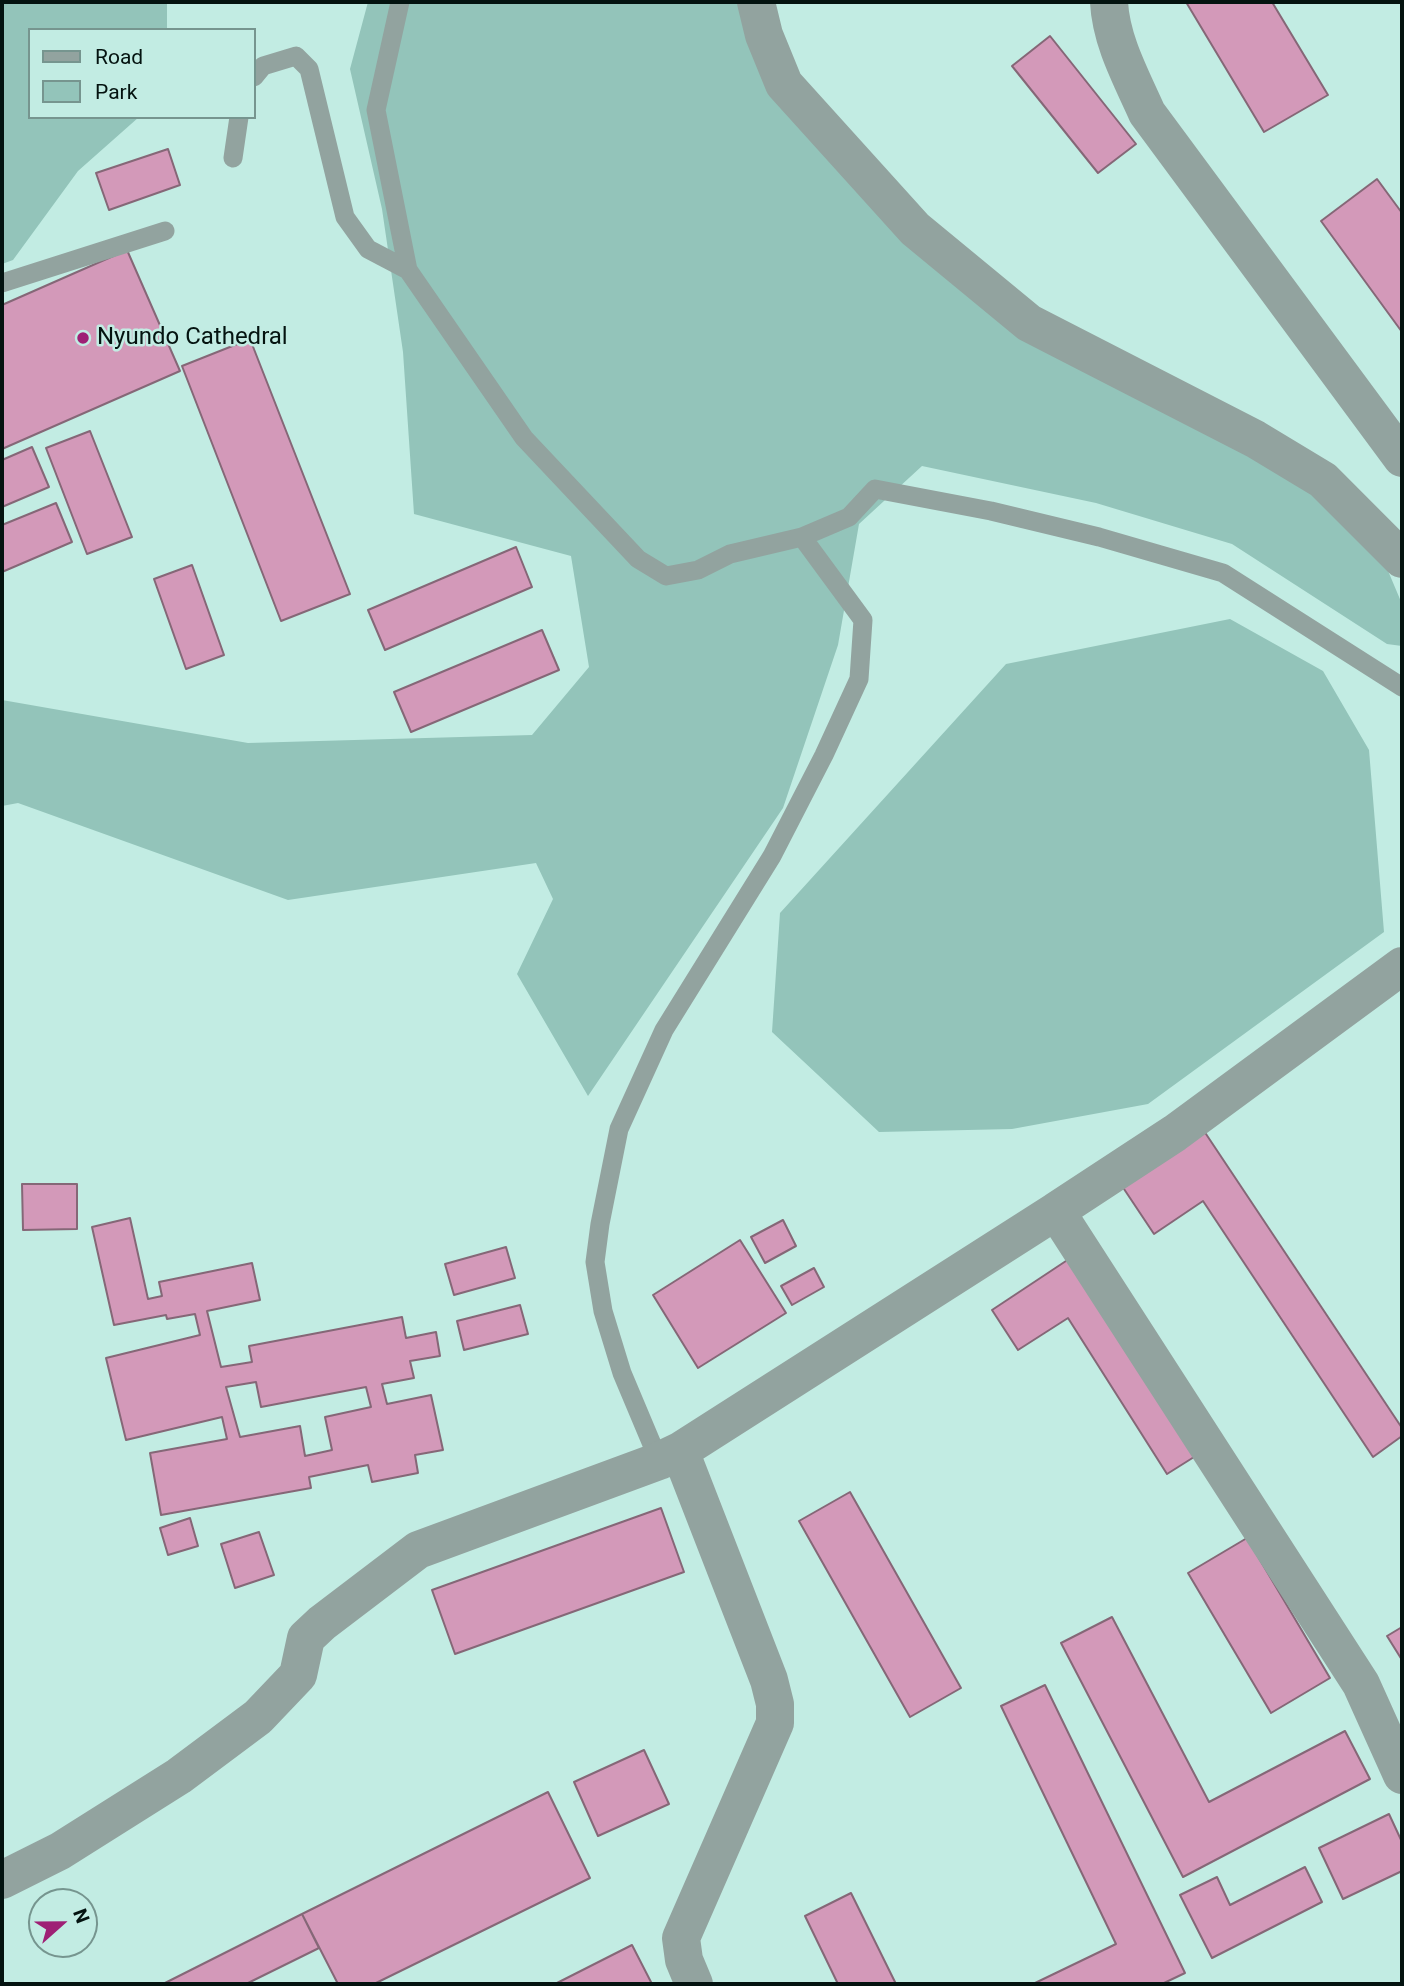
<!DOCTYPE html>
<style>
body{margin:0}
#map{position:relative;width:1404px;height:1986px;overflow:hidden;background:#c2ece3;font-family:Roboto,sans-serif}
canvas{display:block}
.frame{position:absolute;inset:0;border:4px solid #041310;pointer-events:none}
.legend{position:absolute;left:28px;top:28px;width:228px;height:91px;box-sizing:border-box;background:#c2ece3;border:2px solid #76958f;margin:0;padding:9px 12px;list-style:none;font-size:21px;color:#041310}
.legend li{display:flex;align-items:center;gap:14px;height:35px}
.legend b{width:35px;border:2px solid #76958f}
.north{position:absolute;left:28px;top:1888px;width:70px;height:70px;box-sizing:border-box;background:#c2ece3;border:2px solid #76958f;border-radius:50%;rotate:69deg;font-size:19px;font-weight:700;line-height:28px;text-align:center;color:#041310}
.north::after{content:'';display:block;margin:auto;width:24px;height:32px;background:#9e2075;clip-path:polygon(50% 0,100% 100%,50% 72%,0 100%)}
</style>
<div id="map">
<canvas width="1404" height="1986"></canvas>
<div class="frame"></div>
<ul class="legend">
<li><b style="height:9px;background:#92a39f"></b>Road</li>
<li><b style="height:19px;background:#93c4ba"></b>Park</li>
</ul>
<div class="north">N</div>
</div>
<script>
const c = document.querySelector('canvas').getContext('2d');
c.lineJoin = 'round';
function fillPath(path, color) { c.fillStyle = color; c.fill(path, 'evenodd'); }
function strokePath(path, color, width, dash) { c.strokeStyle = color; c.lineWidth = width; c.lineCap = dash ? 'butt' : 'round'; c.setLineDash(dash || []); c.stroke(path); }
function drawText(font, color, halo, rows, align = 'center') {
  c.font = font + ' Roboto,sans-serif'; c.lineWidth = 5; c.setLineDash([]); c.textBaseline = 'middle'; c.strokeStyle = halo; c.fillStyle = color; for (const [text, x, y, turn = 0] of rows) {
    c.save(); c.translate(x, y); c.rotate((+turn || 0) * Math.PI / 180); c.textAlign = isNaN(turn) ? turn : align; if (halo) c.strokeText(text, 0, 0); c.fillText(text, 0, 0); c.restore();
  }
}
fillPath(new Path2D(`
 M2,2H167V30H30V117H139L78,171L13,260L2,264Z
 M368,2H753L904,235L1303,481L1386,566L1402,604V646L1387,644L1232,544L1096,503L922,466L859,524L838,645L783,808L588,1096L517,974L553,899L536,863L288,900L18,803L2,806V700L248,743L532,735L589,667L571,556L414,514L403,352L382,209L350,69Z
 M1230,619L1323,671L1369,750L1384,932L1148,1104L1012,1129L879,1132L772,1032L780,913L1006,664Z`), '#93c4ba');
const building = new Path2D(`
 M1186,2H1272L1328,95L1264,132Z
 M1050,36L1136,144L1098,173L1012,66Z
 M168,149L180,185L109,210L96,173Z
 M1377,179L1402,213V332L1321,221Z
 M127,250L180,371L2,449V305Z
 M250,339L350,594L281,621L182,366Z
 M90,431L132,537L87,554L46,448Z
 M32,447L49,487L2,507V460Z
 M56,503L72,542L2,572V525Z
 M516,547L532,587L385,650L368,610Z
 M192,565L224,655L186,669L154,579Z
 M542,630L559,670L411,732L394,692Z
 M1204,1131L1402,1428V1436L1373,1457L1203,1201L1154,1234L1122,1186Z
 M22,1184H77V1229L23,1230Z
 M130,1218L148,1299L162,1296L159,1282L252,1263L260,1300L207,1311L221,1367L252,1362L249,1346L402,1317L406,1338L436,1332L440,1356L410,1361L414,1378L382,1384L387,1404L431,1395L443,1450L415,1455L418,1473L372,1482L368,1465L309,1477L311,1488L161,1515L150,1453L227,1439L222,1417L126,1440L106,1358L200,1335L195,1314L167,1319L166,1315L114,1325L92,1227ZM256,1382L261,1407L366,1387L371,1407L325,1417L332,1450L305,1456L300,1426L240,1437L226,1387Z
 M783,1220L796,1246L765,1263L751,1237Z
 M740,1240L786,1313L698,1368L653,1295Z
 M506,1247L515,1278L454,1295L445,1264Z
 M1075,1255L1202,1452L1167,1474L1068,1318L1018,1350L992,1310Z
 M814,1268L824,1287L792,1305L781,1286Z
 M520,1305L528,1334L464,1350L457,1321Z
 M850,1492L961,1688L910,1717L799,1521Z
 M661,1508L684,1572L455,1654L432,1590Z
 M190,1518L198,1546L168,1555L160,1528Z
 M259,1532L274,1575L235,1588L221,1544Z
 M1247,1538L1330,1678L1271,1713L1188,1573Z
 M1112,1617L1209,1802L1345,1731L1370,1779L1183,1877L1061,1643Z
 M1402,1627V1660L1387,1636Z
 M1045,1685L1185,1973L1162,1984H1033L1116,1944L1001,1706Z
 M644,1750L669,1804L598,1836L574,1782Z
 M548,1792L590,1878L374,1984H338L302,1914Z
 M1389,1814L1402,1842V1871L1343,1899L1319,1848Z
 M1305,1867L1322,1902L1212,1958L1180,1895L1217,1877L1230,1905Z
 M851,1893L896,1984H838L805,1916Z
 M302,1914L319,1948L246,1984H163Z
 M632,1945L652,1984H555Z`);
fillPath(building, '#d399b9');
strokePath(building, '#856777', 2);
strokePath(new Path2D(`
 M400,2L376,110L408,270
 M254,77L263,66L296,56L309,69L345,217L368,249L408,270L524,438L638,559L666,576L698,570L730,554L802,537L849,517L875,489L991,511L1099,537L1223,573L1402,687
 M233,158L239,117
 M2,283L165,231
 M659,1461L622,1373L603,1311L595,1262L600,1224L619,1129L664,1030L772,856L824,755L859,679L863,620L802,537`), '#92a39f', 19);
strokePath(new Path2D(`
 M756,2L764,35L784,84L915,229L1029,323L1255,439L1323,480L1402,559
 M1109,2C1111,41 1131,77 1147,113L1402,458
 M1056,1211L1175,1133L1402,966
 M680,1451L769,1680L775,1704V1723L681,1938L684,1960L694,1984
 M2,1880L60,1851L179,1776L258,1717L298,1675L306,1638L322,1623L418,1550L659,1461L680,1451L1056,1211L1361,1684L1402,1775`), '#92a39f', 38);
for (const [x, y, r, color] of [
 [83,338,7,"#9e2075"]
]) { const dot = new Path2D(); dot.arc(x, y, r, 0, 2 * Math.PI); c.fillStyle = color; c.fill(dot); strokePath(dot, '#c2ece3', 2.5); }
drawText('24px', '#041310', '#c2ece3', [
 ["Nyundo Cathedral",97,338]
], 'left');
</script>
